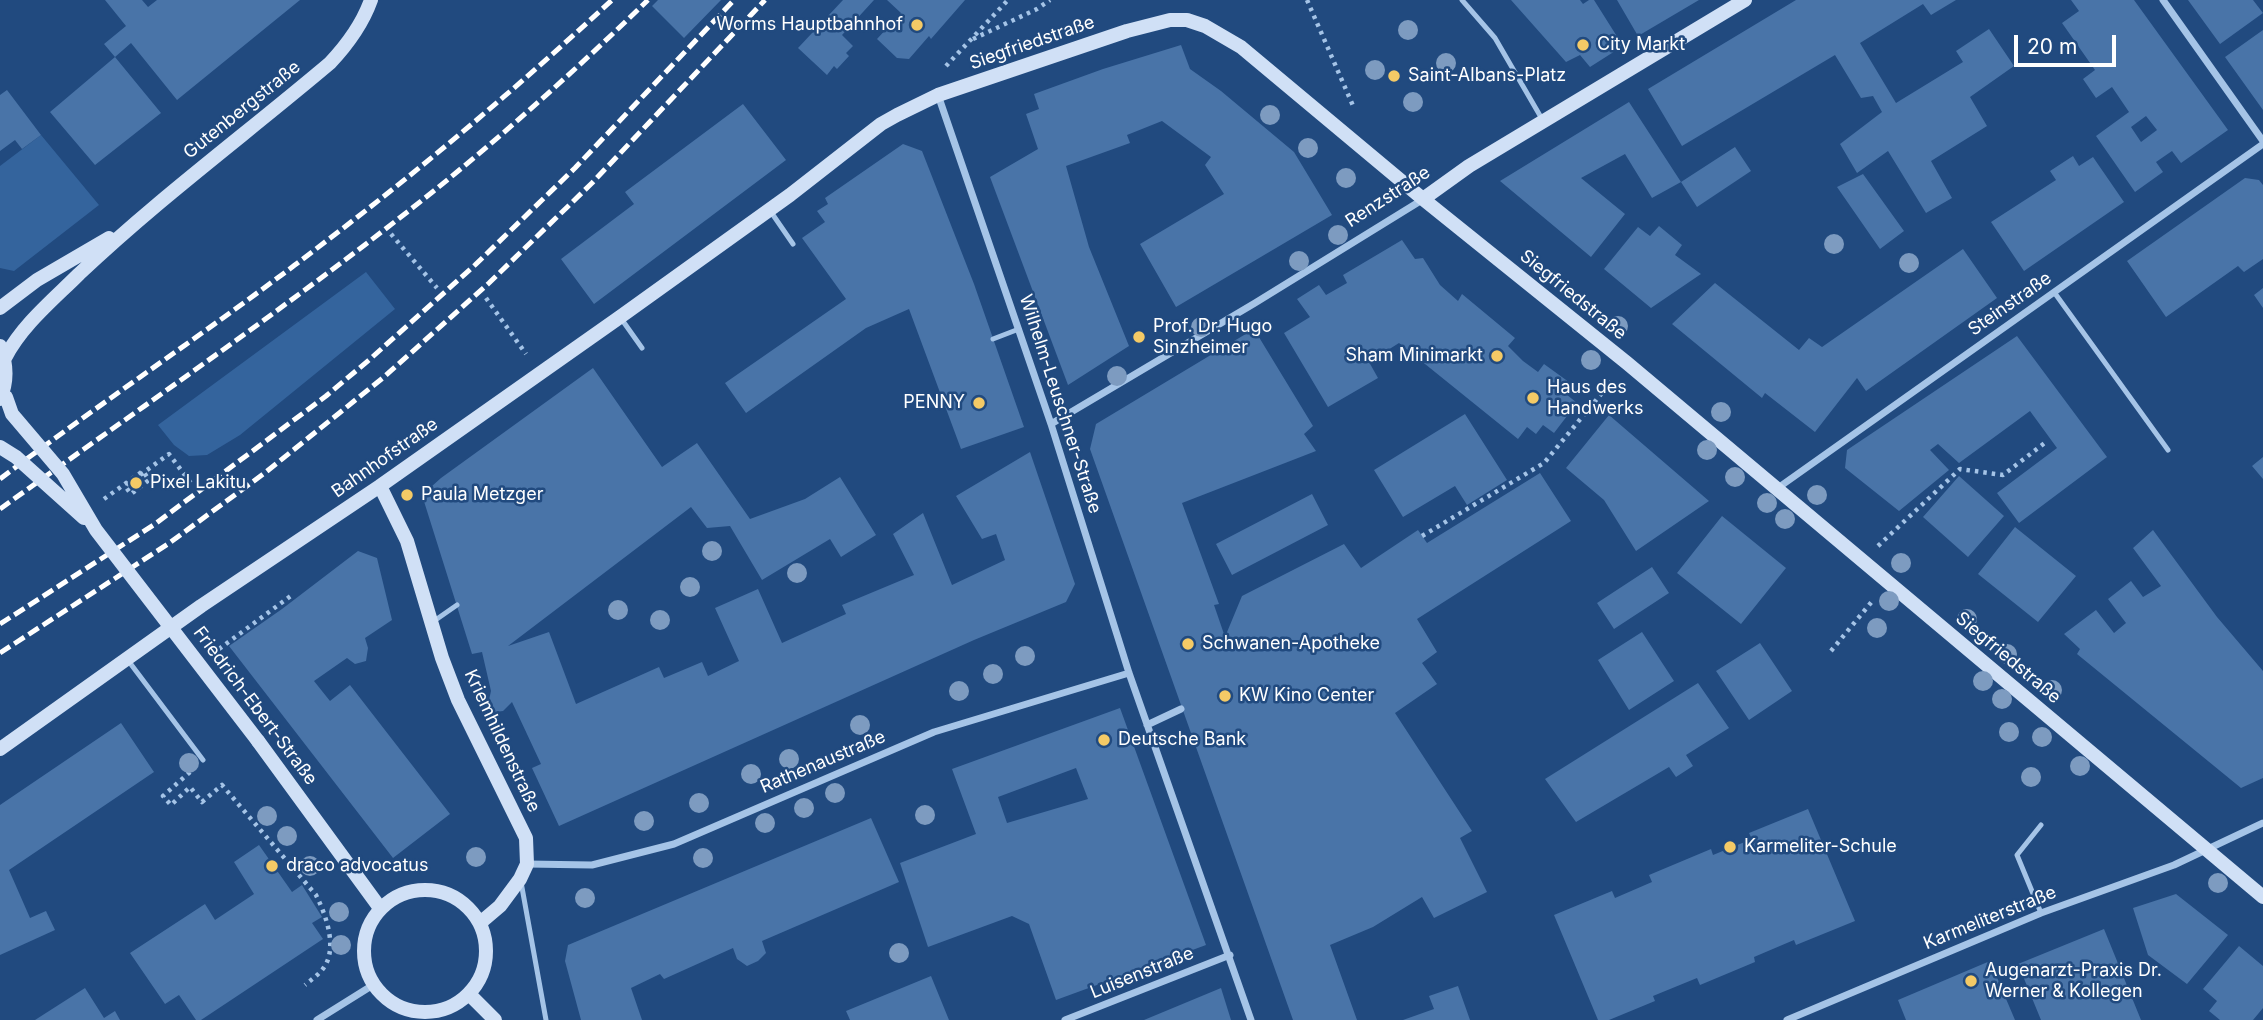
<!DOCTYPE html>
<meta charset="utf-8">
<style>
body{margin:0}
#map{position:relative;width:2263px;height:1020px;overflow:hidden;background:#214a7f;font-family:Inter,sans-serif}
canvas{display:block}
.scale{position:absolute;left:2014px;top:35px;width:102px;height:32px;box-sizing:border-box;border:4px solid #fff;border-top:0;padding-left:9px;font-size:21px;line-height:24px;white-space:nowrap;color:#fff;-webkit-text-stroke:5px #214a7f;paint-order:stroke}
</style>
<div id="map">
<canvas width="2263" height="1020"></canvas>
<div class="scale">20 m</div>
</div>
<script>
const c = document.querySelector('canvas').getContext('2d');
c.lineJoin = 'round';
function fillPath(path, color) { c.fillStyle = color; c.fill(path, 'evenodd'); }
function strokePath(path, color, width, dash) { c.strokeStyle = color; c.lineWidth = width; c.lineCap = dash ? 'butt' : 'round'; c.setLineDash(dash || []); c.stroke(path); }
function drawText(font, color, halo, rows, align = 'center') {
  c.font = font + ' Inter,sans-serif'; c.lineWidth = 5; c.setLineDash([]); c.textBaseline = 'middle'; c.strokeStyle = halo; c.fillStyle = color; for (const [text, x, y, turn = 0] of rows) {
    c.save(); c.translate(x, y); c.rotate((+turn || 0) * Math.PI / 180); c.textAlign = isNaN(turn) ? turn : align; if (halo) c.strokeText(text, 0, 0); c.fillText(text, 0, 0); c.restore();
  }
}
fillPath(new Path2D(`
 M41,135L99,205L14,271L0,268V166Z
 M366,272L395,309L240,435L207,455L189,456L174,445L158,425Z`), '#34649d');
fillPath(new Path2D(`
 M105,0H142L148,7L157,0H300L177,100L131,43L115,57L161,113L95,165L50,112L115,57L104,44L126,26Z
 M658,0H721L684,38L652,6Z
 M843,0H874L842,35L853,46L846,53L849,56L837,69L834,66L827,75L798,48Z
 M887,0H965L931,39L929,36L909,59L897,58L877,39L901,13Z
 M1511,0H1580L1583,4L1589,0H1594L1623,46L1590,67L1580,55L1566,62Z
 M1617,0H1699L1638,36Z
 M1796,0H1956L1931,15L1923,4L1860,43L1896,103L1963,62L1956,51L1989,29L2014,66L1970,97L1987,126L1931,161L1952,198L1926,213L1888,151L1857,173L1840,144L1882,112L1873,96L1861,98L1835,55L1682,146L1648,89Z
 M2071,0H2134L2228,130L2181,163L2172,151L2156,162L2163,172L2135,192L2096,136L2129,112L2112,87L2096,98L2083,79L2095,70L2062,23L2079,11ZM2146,116L2157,130L2141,142L2131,127Z
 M2188,0H2253L2263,13L2220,44Z
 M2263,30V110L2225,57Z
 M1181,45L1190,69L1221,91L1294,152L1332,215L1176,307L1140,244L1224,194L1205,165L1211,157L1162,121L1127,135L1130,143L1066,166L1089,247L1129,346L1068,385L990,177L1038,149L1026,114L1039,109L1034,94L1103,69Z
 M7,90L41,135L22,149L15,140L0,151V95Z
 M1629,102L1681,182L1652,198L1625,154L1581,178L1625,214L1591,257L1500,181Z
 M743,104L786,160L594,304L561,259L634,204L625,192Z
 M903,144L922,151L974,284L1024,427L961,449L909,309L866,328L746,413L725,383L846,299L802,238L825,222L817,211L828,204L825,198Z
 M1735,147L1751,171L1697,207L1681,182Z
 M2073,156L2079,166L2093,157L2124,202L2024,271L1991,222L2056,180L2050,171Z
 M1863,174L1904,231L1880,249L1837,187Z
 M2245,178L2259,180L2263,185V259L2244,272L2238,266L2166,317L2127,261Z
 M1659,226L1682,245L1675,255L1701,274L1651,308L1604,269L1638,227L1650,236Z
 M1402,240L1415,259L1423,258L1440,285L1458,301L1462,294L1515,338L1508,346L1523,361L1538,372L1544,364L1573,385L1566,394L1577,403L1554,433L1543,425L1536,434L1527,427L1518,439L1399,343L1369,362L1378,378L1328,407L1284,333L1310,317L1297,299L1319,285L1326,295L1347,283L1343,275Z
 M1963,249L1997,298L1866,391L1857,378L1815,432L1765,393L1762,398L1672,324L1715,283L1799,350L1809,338L1822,347Z
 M2263,288V308L2254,295Z
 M1254,329L1313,426L1304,434L1316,451L1182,503L1219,604L1214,605L1225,637L1242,596L1344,544L1361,568L1418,530L1427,543L1540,473L1571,521L1417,619L1437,652L1422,663L1437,684L1395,713L1472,831L1460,838L1487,892L1434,918L1422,897L1373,927L1330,945L1357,1020H1293L1090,449L1096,424Z
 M2017,336L2107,457L2019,523L1997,493L2057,448L2030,411L1959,463L1938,444L1930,450L1949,470L1899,511L1845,468L1847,450Z
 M593,368L662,467L697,443L750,519L805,499L840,477L876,535L841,557L830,539L762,580L730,526L707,528L691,507L508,646L549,632L576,704L659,667L664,678L702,662L708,676L739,661L715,608L758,589L782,643L846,614L842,605L914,575L893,534L923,513L952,585L1005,560L996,534L982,539L956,496L1030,452L1075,584L1066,602L974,640L559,826L532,768L541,764L512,702L503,711L495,712L489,700L491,691L482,652L472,654L422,495L441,478Z
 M1465,414L1507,480L1467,505L1455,486L1403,517L1374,470Z
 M1609,415L1709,501L1636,551L1604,500L1566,468Z
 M2263,457V479L2252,466Z
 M1959,476L2004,516L1968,557L1923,517Z
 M1312,494L1328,525L1232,575L1216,544Z
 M1722,516L1786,568L1741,624L1677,573Z
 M2015,527L2076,576L2038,622L1978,574Z
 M2153,530L2217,617L2263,671V778L2241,788L2077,654L2080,649L2064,634L2096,610L2114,633L2126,623L2108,599L2131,581L2143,597L2161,586L2133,548Z
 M358,551L377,558L392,620L365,638L368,648L366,661L355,664L347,658L314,681L330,701L350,685L450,814L393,858L229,646L282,609Z
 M1652,567L1669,593L1614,629L1597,603Z
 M1642,632L1674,681L1629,710L1598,660Z
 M1760,643L1792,691L1749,720L1716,671Z
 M1698,683L1729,728L1686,755L1693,766L1676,777L1669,767L1576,822L1545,779Z
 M1120,708L1206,945L1056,1000L1029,924L1012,916L928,947L900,863L976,834L952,769ZM1076,768L1088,799L1007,823L998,797Z
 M121,723L154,772L9,870L30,918L46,911L55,930L0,955V805Z
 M1808,809L1855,921L1796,945L1794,940L1754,957L1755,962L1700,985L1697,978L1653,996L1655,1001L1609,1020H1598L1554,915L1612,891L1615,898L1652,882L1649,875L1711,849L1713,855L1752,839L1749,833Z
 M871,818L899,882L762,941L766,953L758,961L747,966L737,959L733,948L664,979L660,974L631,988L642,1020H581L565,961L568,945Z
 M259,845L292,892L302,885L322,917L312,923L323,939L201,1020H196L179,995L165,1004L130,953L205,904L215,920L254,894L234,862Z
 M2176,894L2228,935L2187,984L2148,955L2133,908Z
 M2104,929L2141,1020H2041L2018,964Z
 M2239,946L2263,966V1008L2253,1020H2220L2209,1011L2217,1001L2203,989Z
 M1990,961L2015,1020H1906L1898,1000Z
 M931,976L949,1020H850L846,1011Z
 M1458,986L1470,1020H1403L1434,1009L1429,996Z
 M85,988L104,1018L115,1011L120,1020H35Z
 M1221,988L1231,1020H1144Z`), '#4974a8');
strokePath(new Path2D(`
 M1307,0L1354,108
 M973,39L1037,9L1050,0
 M946,66L1008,0
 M391,234L437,288
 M486,298L526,354
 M104,499L143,471L149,480L131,494L125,486L169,454L193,486
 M1422,536L1544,463L1611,382
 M1878,546L1960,469L2003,475L2046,442
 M219,649L292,595
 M1831,651L1874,599
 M190,772L163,796L171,805L190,787L202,802L222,785L316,895C326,915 339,950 322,970C318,975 311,980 305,985`), '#a5c4e7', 4.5, [3.5, 5]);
strokePath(new Path2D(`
 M1462,0L1495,38L1542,119
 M771,212L793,244
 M2054,292L2168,450
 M620,317L642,348
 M993,339L1019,329
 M434,621L457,605
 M127,659L203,760
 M521,882L546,1020
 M2041,913L2017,855L2041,825`), '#a5c4e7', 5);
strokePath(new Path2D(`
 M2163,0L2263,141
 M938,95L1051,424L1129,673L1251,1020
 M1051,424L1255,303L1422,200
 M1775,490L2263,144
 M1147,725L1181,709
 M527,864L592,865L674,844L934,732L1129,673
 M317,1020L373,985
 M1065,1020L1230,955
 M1787,1020L2041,913L2174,865L2263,823`), '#a5c4e7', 7);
strokePath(new Path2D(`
 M1423,199L1469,166L1745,0
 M0,308L37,280L109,238
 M0,346C7,364 8,381 0,399
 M5,358C22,325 53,300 79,274C158,199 246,134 330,63C348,44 362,25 371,0
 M380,486L407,541L442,658L458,700L526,838L527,864L520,879L500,906L480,923
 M258,741L380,908
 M0,749L201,606L380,486L620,317L790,195L881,124L897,115L938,95L1127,31L1170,20H1187L1205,26L1241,47L1423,199L1627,363L2263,897
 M364 951a61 61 0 1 1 122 0a61 61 0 1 1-122 0Z
 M469,994L495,1020`), '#d0e0f6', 14);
strokePath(new Path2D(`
 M0,479C107,398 219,324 325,242C425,166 520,85 612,0
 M0,509C146,404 295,302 435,190C509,130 580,66 648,0
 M0,624L155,524L326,396L369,360L475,265L575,168L734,0
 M0,653L168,544L266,472L384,377L489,283L592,183L765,0`), '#fff', 5, [12, 5]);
strokePath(new Path2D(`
 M6,397L12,414L63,474L96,530L258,741
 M0,447L16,457L84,518`), '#d0e0f6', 14);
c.fillStyle = '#7d9bc0';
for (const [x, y] of [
 [1408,30],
 [1446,63],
 [1375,70],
 [1413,102],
 [1270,115],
 [1308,148],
 [1346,178],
 [1338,235],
 [1834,244],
 [1299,261],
 [1909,263],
 [1618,326],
 [1201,327],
 [1591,360],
 [1117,376],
 [1721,412],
 [1707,450],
 [1735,477],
 [1817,495],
 [1767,503],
 [1785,519],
 [712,551],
 [1901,563],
 [797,573],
 [690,587],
 [1889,601],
 [618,610],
 [1967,619],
 [660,620],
 [1877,628],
 [2007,654],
 [1025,656],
 [993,674],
 [1983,681],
 [2052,690],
 [959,691],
 [2002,699],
 [860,725],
 [2009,732],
 [2042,737],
 [789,759],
 [189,763],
 [2080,766],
 [751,774],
 [2031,777],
 [835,793],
 [699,803],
 [804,808],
 [925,815],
 [267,816],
 [644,821],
 [765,823],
 [287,836],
 [476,857],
 [703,858],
 [310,866],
 [2218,883],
 [585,898],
 [339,912],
 [341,945],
 [899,953]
]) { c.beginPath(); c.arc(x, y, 10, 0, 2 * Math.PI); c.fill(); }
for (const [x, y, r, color] of [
 [917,25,7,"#f4ca66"],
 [1583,45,7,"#f4ca66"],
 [1394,76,7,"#f4ca66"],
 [1139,337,7,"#f4ca66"],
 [1497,356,7,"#f4ca66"],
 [1533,398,7,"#f4ca66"],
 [979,403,7,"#f4ca66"],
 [136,483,7,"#f4ca66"],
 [407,495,7,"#f4ca66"],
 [1188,644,7,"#f4ca66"],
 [1225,696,7,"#f4ca66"],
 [1104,740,7,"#f4ca66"],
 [1730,847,7,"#f4ca66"],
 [272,866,7,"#f4ca66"],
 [1971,981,7,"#f4ca66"]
]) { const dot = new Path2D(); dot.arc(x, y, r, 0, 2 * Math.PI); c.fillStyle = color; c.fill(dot); strokePath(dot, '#214a7f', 2.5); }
drawText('18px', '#fff', '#214a7f', [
 ["Worms Hauptbahnhof",903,25,"right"],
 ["City Markt",1597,45],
 ["Saint-Albans-Platz",1408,76],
 ["Prof. Dr. Hugo",1153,327],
 ["Sinzheimer",1153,348],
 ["Sham Minimarkt",1483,356,"right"],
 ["Haus des",1547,388],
 ["Handwerks",1547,409],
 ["PENNY",965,403,"right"],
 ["Pixel Lakitu",150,483],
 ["Paula Metzger",421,495],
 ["Schwanen-Apotheke",1202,644],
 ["KW Kino Center",1239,696],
 ["Deutsche Bank",1118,740],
 ["Karmeliter-Schule",1744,847],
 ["draco advocatus",286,866],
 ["Augenarzt-Praxis Dr.",1985,971],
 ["Werner & Kollegen",1985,992]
], 'left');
drawText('18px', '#fff', '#214a7f', [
 ["Siegfriedstraße",1032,43,-19],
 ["Gutenbergstraße",242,110,-39],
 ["Renzstraße",1388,197,-33],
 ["Siegfriedstraße",1573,295,39],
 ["Steinstraße",2010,304,-35],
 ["Wilhelm-Leuschner-Straße",1060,404,72],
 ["Bahnhofstraße",385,458,-35],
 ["Siegfriedstraße",2008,658,40],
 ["Friedrich-Ebert-Straße",255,706,53],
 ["Kriemhildenstraße",502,741,65],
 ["Rathenaustraße",823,762,-23],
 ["Karmeliterstraße",1990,918,-22],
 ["Luisenstraße",1142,973,-22]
]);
</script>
